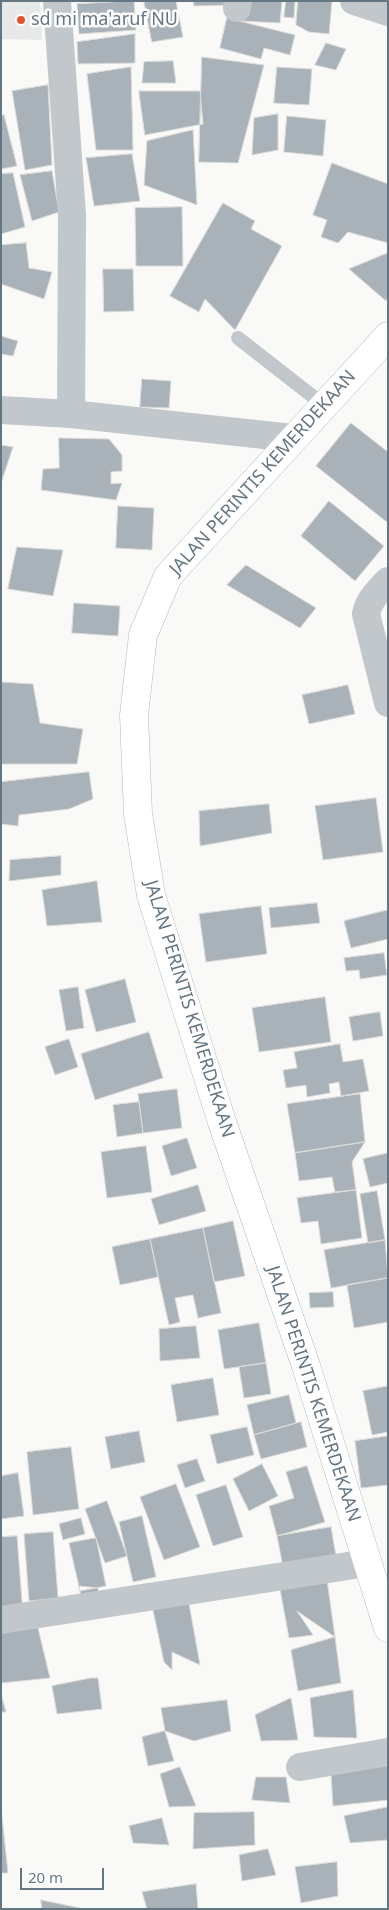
<!DOCTYPE html>
<style>
body{margin:0}
#map{position:relative;width:389px;height:1910px;overflow:hidden;background:#f9f9f7;font-family:"Noto Sans",sans-serif}
canvas{display:block}
.frame{position:absolute;inset:0;border:2px solid #647682;pointer-events:none}
.scale{position:absolute;left:20px;top:1868px;width:84px;height:22px;box-sizing:border-box;border:2px solid #647682;border-top:0;padding-left:6px;font-size:15px;line-height:18px;white-space:nowrap;color:#647682;-webkit-text-stroke:4px #fff;paint-order:stroke}
</style>
<div id="map">
<canvas width="389" height="1910"></canvas>
<div class="frame"></div>
<div class="scale">20 m</div>
</div>
<script>
const c = document.querySelector('canvas').getContext('2d');
c.lineJoin = 'round';
function fillPath(path, color) { c.fillStyle = color; c.fill(path, 'evenodd'); }
function strokePath(path, color, width, dash) { c.strokeStyle = color; c.lineWidth = width; c.lineCap = dash ? 'butt' : 'round'; c.setLineDash(dash || []); c.stroke(path); }
function drawText(font, color, halo, rows, align = 'center') {
  c.font = font + ' "Noto Sans",sans-serif'; c.lineWidth = 5; c.setLineDash([]); c.textBaseline = 'middle'; c.strokeStyle = halo; c.fillStyle = color; for (const [text, x, y, turn = 0] of rows) {
    c.save(); c.translate(x, y); c.rotate((+turn || 0) * Math.PI / 180); c.textAlign = isNaN(turn) ? turn : align; if (halo) c.strokeText(text, 0, 0); c.fillText(text, 0, 0); c.restore();
  }
}
fillPath(new Path2D(`
 M1,1H40L42,40L1,39Z`), '#e7e8e8');
const building = new Path2D(`
 M134,1L136,30L79,34L77,4Z
 M144,1H176L183,37L152,42Z
 M194,1H236V5L194,6Z
 M243,1H282L280,23L242,21Z
 M286,1H295L294,18L284,17Z
 M298,1H332L329,34L309,32L296,25Z
 M227,18L295,35L290,55L264,48L261,59L220,48Z
 M135,34V63L78,64L77,42Z
 M326,43L346,49L336,70L315,65Z
 M202,57L264,65L238,163L199,162Z
 M173,61L176,83H142L144,62Z
 M131,67L133,150H96L87,74Z
 M277,67L312,69L309,105L274,103Z
 M48,85L52,165L25,170L12,91Z
 M139,91H200L203,124L145,135Z
 M278,114V150L252,155L254,118Z
 M4,115L17,166L1,169V116Z
 M287,116L326,120L323,156L284,152Z
 M193,130L197,205L144,185L147,141Z
 M132,154L140,201L94,206L86,158Z
 M332,163L388,184V243L348,232L338,243L321,237L327,220L313,215Z
 M52,171L59,212L32,221L20,175Z
 M13,173L25,227L1,234V174Z
 M223,203L255,221L251,229L282,246L235,330L205,299L199,312L170,296Z
 M182,207L183,266H136L135,208Z
 M26,243L29,268L52,272L44,299L1,284V245Z
 M388,253V296L386,301L349,269Z
 M103,269H133L134,311L104,312Z
 M1,336L18,341L13,356L1,354Z
 M142,379L171,381L169,408L140,407Z
 M351,423L388,452V523L316,466Z
 M59,438L109,439L122,455V471L111,472V484L122,483L116,500L41,490L43,469L59,468Z
 M1,445L13,447L1,483Z
 M329,501L384,546L355,581L301,536Z
 M118,506L154,508L152,550L116,548Z
 M17,547L63,550L53,596L8,589Z
 M246,565L316,608L300,628L227,585Z
 M74,603L120,606L118,636L72,633Z
 M1,682L33,684L40,723L83,729L77,764H1Z
 M348,685L355,714L309,724L302,695Z
 M89,772L93,799L69,809L19,815L18,826L1,824V782Z
 M376,798L383,852L323,860L315,806Z
 M269,804L272,833L200,846L199,811Z
 M61,856V875L9,881L10,860Z
 M97,881L102,922L47,926L42,890Z
 M317,903L320,923L271,928L269,908Z
 M261,906L267,954L206,962L199,914Z
 M388,910V939L351,948L344,921Z
 M384,953L387,975L360,979L359,970L346,971L344,958Z
 M125,979L136,1022L96,1032L85,990Z
 M78,987L84,1028L66,1031L59,990Z
 M325,997L331,1042L259,1052L252,1008Z
 M380,1012L383,1036L353,1041L349,1017Z
 M149,1032L163,1078L95,1100L81,1054Z
 M69,1039L78,1067L55,1075L45,1047Z
 M340,1044L343,1062L363,1059L369,1091L341,1096L339,1082L329,1084L330,1093L307,1097L306,1085L286,1088L283,1070L297,1068L294,1052Z
 M177,1089L182,1128L143,1133L138,1094Z
 M360,1094L365,1142L295,1153L287,1104Z
 M139,1102L143,1133L117,1137L113,1105Z
 M187,1138L197,1168L171,1176L162,1146Z
 M365,1142L352,1162L356,1190L335,1192L332,1177L299,1181L295,1153Z
 M146,1146L152,1192L107,1198L101,1152Z
 M388,1153V1183L370,1187L363,1159Z
 M198,1185L206,1211L159,1225L151,1199Z
 M356,1190L362,1238L321,1244L318,1221L301,1223L297,1198Z
 M377,1191L385,1240L368,1243L360,1194Z
 M233,1221L245,1276L214,1282L203,1228Z
 M203,1228L221,1313L198,1318L193,1295L175,1298L180,1322L169,1325L150,1239Z
 M150,1239L158,1277L120,1285L112,1247Z
 M385,1240L388,1278L331,1288L324,1250Z
 M388,1278V1322L354,1328L347,1285Z
 M333,1292L334,1307L310,1308L309,1293Z
 M259,1323L266,1363L224,1369L218,1330Z
 M196,1326L200,1358L160,1361L159,1329Z
 M266,1363L271,1394L244,1398L239,1367Z
 M213,1378L219,1415L177,1422L171,1385Z
 M388,1386V1432L372,1435L363,1391Z
 M289,1395L296,1423L254,1435L247,1405Z
 M301,1422L307,1447L261,1459L254,1435Z
 M247,1427L254,1455L217,1464L210,1435Z
 M139,1431L145,1462L111,1469L105,1437Z
 M388,1436V1485L361,1488L355,1441Z
 M71,1447L79,1509L33,1515L27,1452Z
 M197,1459L205,1481L185,1488L177,1465Z
 M262,1464L278,1496L249,1511L233,1479Z
 M307,1466L325,1522L277,1536L269,1506L294,1498L286,1472Z
 M18,1473L24,1516L1,1519V1476Z
 M176,1484L200,1547L164,1560L140,1497Z
 M226,1485L243,1537L213,1546L196,1495Z
 M107,1501L127,1556L105,1563L85,1509Z
 M142,1516L156,1577L133,1582L119,1522Z
 M81,1518L85,1534L63,1540L59,1524Z
 M331,1527L337,1562L284,1572L277,1536Z
 M53,1532L58,1598L29,1601L24,1534Z
 M17,1536L23,1615L1,1616V1537Z
 M96,1538L106,1586L80,1591L69,1543Z
 M327,1580L335,1637L297,1611L313,1635L289,1638L280,1589Z
 M79,1586L98,1588L99,1594L82,1598Z
 M188,1598L200,1665L172,1652V1670L164,1662L153,1610Z
 M37,1624L50,1678L1,1683V1629Z
 M335,1637L341,1683L298,1691L291,1650Z
 M91,1678H98L102,1709L57,1714L52,1686Z
 M353,1690L357,1738L314,1737L310,1698Z
 M1,1694L6,1712H1Z
 M291,1698L298,1740L261,1741L255,1715Z
 M227,1700L231,1731L194,1741L165,1731L161,1708Z
 M165,1731L174,1761L148,1766L142,1737Z
 M388,1760V1800L333,1806L331,1774Z
 M180,1767L196,1806L169,1807L160,1774Z
 M256,1777H286L290,1803L252,1800Z
 M1,1807L8,1873H1Z
 M388,1807V1840L350,1843L344,1816Z
 M254,1812L255,1845L193,1849L194,1813Z
 M162,1818L169,1845L133,1843L129,1826Z
 M268,1849L276,1875L242,1881L239,1855Z
 M337,1862L338,1896L301,1903L295,1867Z
 M196,1884L198,1909H147L142,1892Z
 M41,1900L80,1908V1909H42Z`);
fillPath(building, '#a9b2b8');
strokePath(building, '#dbdbd9', 1);
const secondary = new Path2D(`
 M388,336L168,576L143,635L134,715L138,814L151,895L222,1122L306,1366L388,1628`);
strokePath(secondary, '#b2b9be', 29);
strokePath(new Path2D(`
 M238,338L325,406`), '#c2c7cb', 14);
strokePath(new Path2D(`
 M57,1L72,215L71,414
 M354,1L388,12
 M237,8L238,1
 M1,410L71,414L292,438
 M388,581C378,592 369,599 366,614L388,703
 M1,1620L367,1563
 M300,1767L388,1752`), '#c2c7cb', 28);
strokePath(secondary, '#fff', 28);
for (const [x, y, r, color] of [
 [21,20,5,"#e5512c"]
]) { const dot = new Path2D(); dot.arc(x, y, r, 0, 2 * Math.PI); c.fillStyle = color; c.fill(dot); strokePath(dot, '#fff', 2); }
drawText('18px', '#647682', '#fff', [
 ["sd mi ma'aruf NU",31,20]
], 'left');
drawText('18px', '#647682', '#fff', [
 ["JALAN PERINTIS KEMERDEKAAN",263,473,-48],
 ["JALAN PERINTIS KEMERDEKAAN",189,1009,73],
 ["JALAN PERINTIS KEMERDEKAAN",313,1394,72]
]);
</script>
